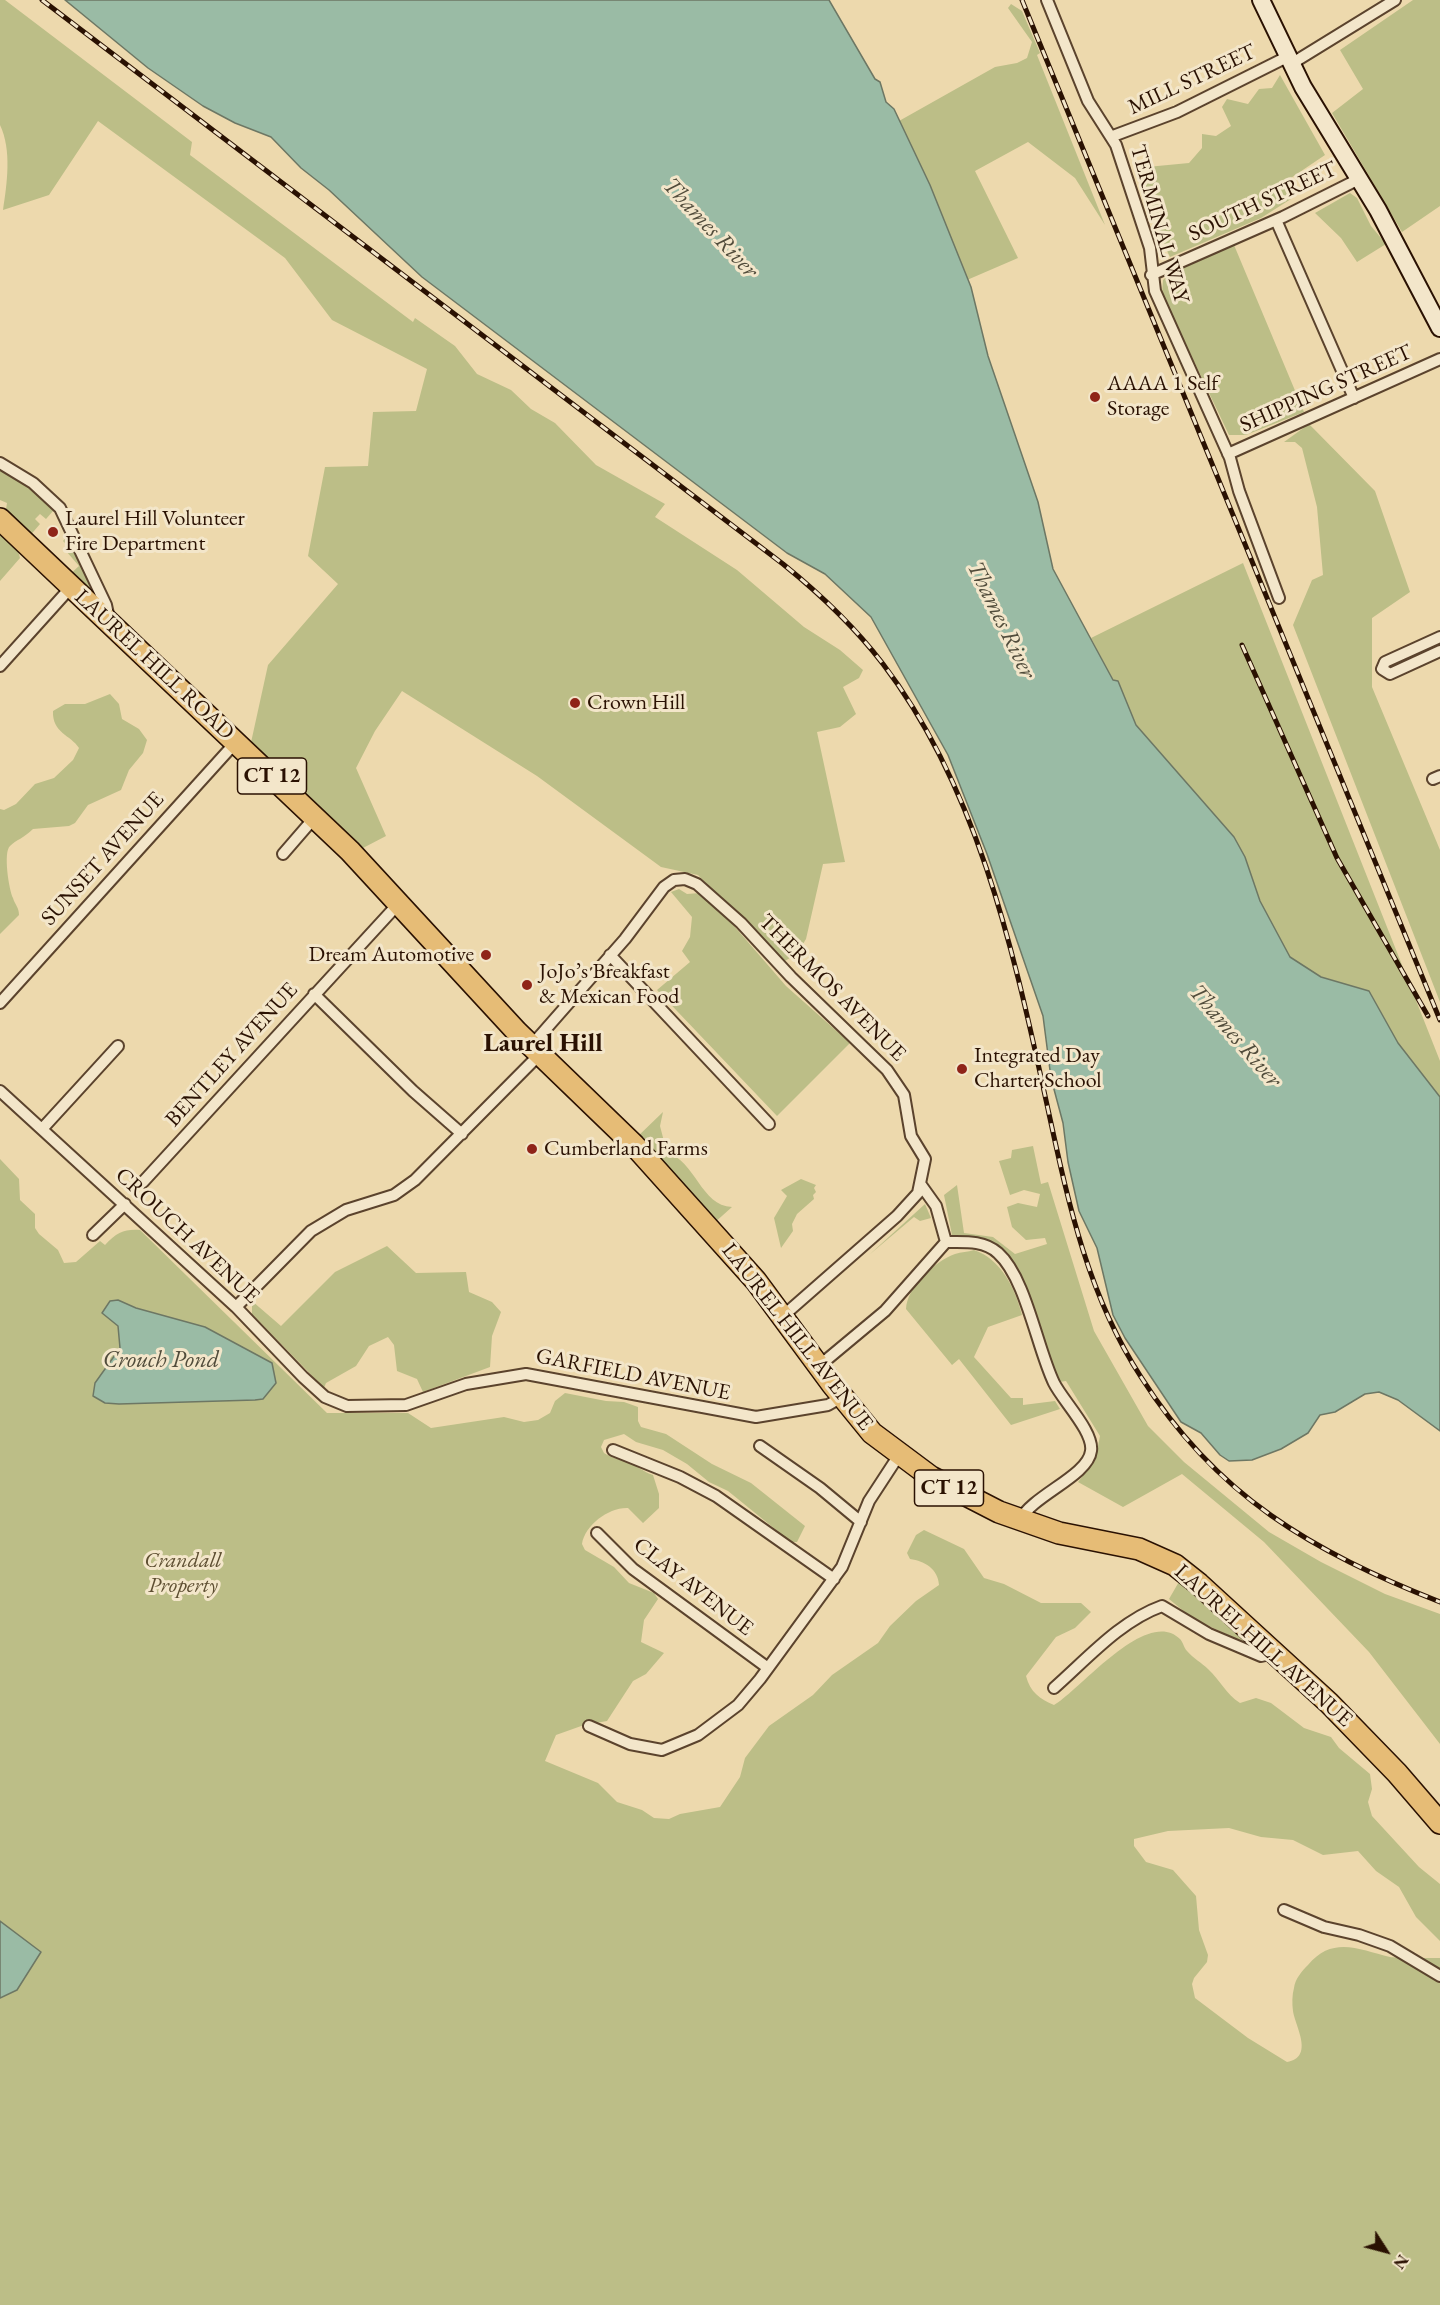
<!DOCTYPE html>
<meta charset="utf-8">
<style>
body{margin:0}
#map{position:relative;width:1440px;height:2305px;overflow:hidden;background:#edd9ad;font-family:"EB Garamond",serif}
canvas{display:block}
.north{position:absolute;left:1356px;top:2221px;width:60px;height:60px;-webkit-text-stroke:4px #f3e6ca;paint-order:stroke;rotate:126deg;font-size:16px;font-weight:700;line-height:24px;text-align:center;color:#2a1102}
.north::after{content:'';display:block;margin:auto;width:21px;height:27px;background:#2a1102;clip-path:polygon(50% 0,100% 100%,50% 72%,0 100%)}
</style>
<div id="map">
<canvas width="1440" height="2305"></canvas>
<div class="north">N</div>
</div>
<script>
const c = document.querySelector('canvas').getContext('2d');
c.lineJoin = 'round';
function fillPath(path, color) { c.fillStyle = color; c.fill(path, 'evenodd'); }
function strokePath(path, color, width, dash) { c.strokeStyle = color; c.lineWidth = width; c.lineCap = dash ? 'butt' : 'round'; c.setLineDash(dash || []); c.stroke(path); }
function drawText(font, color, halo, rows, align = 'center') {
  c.font = font + ' "EB Garamond",serif'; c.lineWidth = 6; c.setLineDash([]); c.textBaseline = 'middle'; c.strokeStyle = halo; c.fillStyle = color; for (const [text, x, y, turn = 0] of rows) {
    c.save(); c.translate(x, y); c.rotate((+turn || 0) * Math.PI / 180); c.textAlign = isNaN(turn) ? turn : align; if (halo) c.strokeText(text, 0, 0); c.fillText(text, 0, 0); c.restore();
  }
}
fillPath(new Path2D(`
 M0,0H5L192,142L190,155L413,322L415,318L455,346L477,374L511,390L531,409L555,423L596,465L665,504L655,517L737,570L804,627L840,650L863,670L859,678L843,687L856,714L840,727L817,732L845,862L823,864L806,939L797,954L783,962L698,875L661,867L537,776L402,691L375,731L356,768L386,836L363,848L250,747L268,665L338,584L308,556L325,467L368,466L373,412L416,411L427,369L332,320L285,258L98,121L49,195L3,210C7,184 12,150 0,125Z
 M1413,0H1440V206L1402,232L1332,113L1363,89L1340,50Z
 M1011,4L1022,11L1040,53L1037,55L1105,225L1075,178L1028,142L975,171L1018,258L967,280L930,185L899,121L995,67L1017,63L1027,58L1032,42L1008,8Z
 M1280,75L1325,155L1288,180L1291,199L1261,218L1170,257L1144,204L1147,167L1189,163L1202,148V134L1216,136L1231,126L1222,107L1227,99L1248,104L1259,89L1272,88Z
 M1350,193L1357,198L1371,226L1386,244L1357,262L1341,238L1315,213Z
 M1234,245L1304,412L1246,435H1229L1162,294L1163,280L1168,275Z
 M1309,424L1375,491L1410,592L1372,618V687L1440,850V1002L1293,625L1312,580L1323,575L1317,507L1302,448L1295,442H1284Z
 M0,467L23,479L53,511L46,519L40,514L35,519L40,524L28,538L5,516L7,503L0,500Z
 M0,531L18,551L20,558L0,581Z
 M68,535L103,605L68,576L79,566L66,551L69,547L63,541Z
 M1243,563L1440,1061V1097L1398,1043L1371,994L1321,977L1290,957L1260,901L1234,837L1136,725L1118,681L1113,680L1091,638Z
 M110,694L119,704L122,719L139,729L147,740L143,753L129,770L121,790L88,805L75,823L69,826L33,829C24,838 16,840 10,846C3,852 9,890 13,898C15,905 19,907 19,915L0,934V809L4,810L16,804L35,784L54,778L73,760L79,748C71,735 52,733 53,711L65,704H85Z
 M679,889L687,894L700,893L715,904L786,986L850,1043L777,1116L657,990L690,962L682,951L690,937L692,917L671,892Z
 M663,1112L660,1126L667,1153C695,1160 701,1206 732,1207L713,1224L635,1139Z
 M1033,1146L1041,1184L1048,1182L1094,1331L1148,1426L1184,1462L1269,1532L1321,1562L1385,1594L1440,1614V1744L1369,1652L1264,1542L1182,1474L1123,1507L1078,1482L1095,1461L1100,1436L1066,1381L1059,1382L1051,1369L1023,1288L983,1240L952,1235L944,1195L957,1185L964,1233L993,1237L1015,1254L1047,1244L1045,1238L1026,1240L1012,1227L1007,1207L1018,1203L1037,1207L1040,1194L1024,1190L1010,1195L999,1161L1011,1158L1012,1150Z
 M0,1159L19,1179L20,1200L35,1214V1228L39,1234L58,1250L64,1263L76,1262L100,1241L105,1245C117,1232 125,1229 140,1230L327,1413H408L431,1428L504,1417L524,1422L538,1420L550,1413L555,1401L565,1393L606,1401L624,1402L638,1407V1421L641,1427L666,1434L712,1464L751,1483L805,1526L797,1542H791L728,1491L709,1482L687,1464L663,1450L636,1442L624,1434L604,1440L601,1447L604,1453C612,1458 618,1459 627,1462C635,1464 643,1472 653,1475L659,1494V1508L643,1523L628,1508C609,1507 585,1525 582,1544L585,1550L614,1567L629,1583L654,1593L658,1599L644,1620L641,1642L664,1653L646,1674L633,1681L607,1721L584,1725L556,1735L545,1761L598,1783L617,1802L642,1810L654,1818L669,1819L680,1814L720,1807L740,1777L745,1758L769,1726L813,1695L832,1675L878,1643L890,1626L916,1601L939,1585C938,1569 925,1561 910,1559L907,1553L916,1535L924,1530L964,1549L984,1578L1004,1584L1041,1603H1081L1091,1612L1075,1628L1056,1637L1026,1676C1030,1692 1040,1699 1054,1705C1080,1690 1147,1606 1180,1639C1183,1642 1184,1648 1187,1651C1193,1658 1202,1663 1208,1669C1220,1680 1226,1694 1240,1703L1256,1698L1271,1703L1304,1728L1331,1737L1339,1748L1370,1774L1372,1789L1368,1802L1372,1816L1419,1867L1440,1884V1941L1416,1917L1399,1887L1376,1871L1358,1851L1323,1855L1293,1840L1261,1837L1229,1828L1168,1831L1134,1839V1846L1146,1862L1173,1870L1196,1896L1199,1930L1208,1955L1207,1962L1194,1978L1192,1984L1195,1998L1248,2038L1287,2062C1315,2057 1295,2026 1293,2011C1292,2004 1292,1995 1294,1988C1295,1979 1302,1971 1308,1965C1333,1935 1360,1950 1390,1957C1393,1958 1437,1958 1440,1958V2305H0Z
 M801,1179L816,1185L814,1188L816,1192L813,1195L814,1199L797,1214L792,1224L793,1231L781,1248L774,1218L787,1196L781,1190Z
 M925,1204L931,1218L920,1221L914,1217L869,1255Z
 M387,1246L416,1273L466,1272L469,1292L492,1302L501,1312L492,1336L490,1367L423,1392L417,1379L397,1371L394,1345L388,1337L369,1346L356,1366L326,1383L324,1388L252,1314V1301L281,1326L335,1272Z
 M974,1250C1001,1259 1015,1288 1022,1315L988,1327L974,1357L1011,1398H1023V1405L1055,1401L1060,1409L1011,1425L959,1359L952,1365L906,1309C907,1287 935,1261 955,1254C961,1252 968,1252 974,1250Z
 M1180,1580L1262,1651L1192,1618L1169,1599Z`), '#bcbe87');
const water = new Path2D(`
 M65,0H829L875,79L880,82L886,102L894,109L930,185L971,287L988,356L1038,502L1053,569L1113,680L1118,681L1136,725L1234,837L1245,857L1260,901L1290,957L1321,977L1369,991L1398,1043L1440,1097V1431L1398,1400L1379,1392L1365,1394L1335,1412L1320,1415L1308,1433L1281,1449L1252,1460L1229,1461L1220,1455L1201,1433L1181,1422L1125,1338L1113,1315L1097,1248L1079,1211L1068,1162L1063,1123L1051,1078L1043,1016L987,854L948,755L871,617L825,574L787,553L422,277L329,190L301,168L271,137L235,123L203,106L148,68Z
 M118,1300L136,1308L205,1327L272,1363L276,1383L263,1399L255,1400L119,1404L105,1403L93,1396L95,1383L120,1348L118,1326L102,1313L110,1301Z
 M0,1921L41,1952L17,1990L0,1998Z`);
fillPath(water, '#9abba5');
strokePath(water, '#6d7764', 1.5);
const street = new Path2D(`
 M1047,0L1088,101L1116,145L1150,248L1155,291L1230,458L1239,491L1279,598
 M1291,64L1395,0
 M1113,136L1177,112L1287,57
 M1276,220L1354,398
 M1151,275L1283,217L1359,179
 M1228,454L1440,359
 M0,463L33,483L60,508L106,605L109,619
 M1440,637L1385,662L1382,669L1390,674L1440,651
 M0,666L72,586
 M1433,779L1440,776
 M283,854L315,817
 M610,955L769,1124
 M314,994L413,1091L462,1134
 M0,1003L236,742
 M531,1046L625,939L664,887L674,880L685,879L697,884L741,923L791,977L887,1070L904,1095L911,1136L925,1159L918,1193L897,1216L783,1316
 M0,1091L236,1307L303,1377L325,1397L347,1406L406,1405L466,1384L526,1374L756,1417L828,1405L842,1397
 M42,1129L118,1046
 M143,1182L399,903
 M921,1185L936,1206L946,1242
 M93,1235L125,1204
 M236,1307L311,1231L346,1210L394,1195L415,1180L540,1054
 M819,1366L885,1311L946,1242C964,1242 984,1240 998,1253C1026,1278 1037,1348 1054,1383C1063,1401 1094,1432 1091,1451C1088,1476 1033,1495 1020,1520
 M760,1446L820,1488L861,1522
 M613,1450L680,1477L716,1496L834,1579
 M597,1533L633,1569L768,1668
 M1054,1688C1087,1659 1120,1621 1162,1606L1209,1634L1261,1656L1275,1653
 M589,1726L630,1744L662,1750L698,1735L738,1705L760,1679L842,1567L869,1501L899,1455
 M1284,1910L1324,1927L1359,1935L1390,1946L1440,1976`);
const secondary = new Path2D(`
 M1261,0L1303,87L1378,210L1440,328`);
const highway = new Path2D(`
 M0,519L350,851L517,1032L634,1145L756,1281L832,1384L872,1433L931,1477L999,1512L1059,1533L1139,1549L1175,1565L1199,1584L1329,1703L1397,1773L1440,1823`);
strokePath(street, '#5b432d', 14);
strokePath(secondary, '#2a1102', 20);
strokePath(highway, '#2a1102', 24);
strokePath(street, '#f3e6ca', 10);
strokePath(secondary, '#f3e6ca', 16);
strokePath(highway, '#e6bc76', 21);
const rail = new Path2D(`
 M42,0L783,564C820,594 854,626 883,664C976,786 1012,944 1044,1091C1066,1191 1084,1289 1141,1377C1217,1497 1312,1551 1440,1602
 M1022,0L1440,1020
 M1242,645L1337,858L1428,1016`);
strokePath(rail, '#2a1102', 5);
strokePath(rail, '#f3e6ca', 3, [9]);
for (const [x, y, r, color] of [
 [1095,397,6,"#8f2418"],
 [53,532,6,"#8f2418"],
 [575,703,6,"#8f2418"],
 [486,955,6,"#8f2418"],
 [527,985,6,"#8f2418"],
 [962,1069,6,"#8f2418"],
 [532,1149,6,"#8f2418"]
]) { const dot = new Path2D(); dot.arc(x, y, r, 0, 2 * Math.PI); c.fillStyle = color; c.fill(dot); strokePath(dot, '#f3e6ca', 2); }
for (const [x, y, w] of [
 [272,776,69],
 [949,1488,69]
]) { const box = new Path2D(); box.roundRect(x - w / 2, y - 18, w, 36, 4.5); c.fillStyle = '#f3e6ca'; c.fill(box); strokePath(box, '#2a1102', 1.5); }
drawText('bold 21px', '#2a1102', null, [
 ["CT 12",272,776],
 ["CT 12",949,1488]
]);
drawText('22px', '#2a1102', '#f3e6ca', [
 ["MILL STREET",1192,80,-25],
 ["SOUTH STREET",1263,202,-25],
 ["TERMINAL WAY",1159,224,74],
 ["SHIPPING STREET",1326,389,-24],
 ["LAUREL HILL ROAD",154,665,43],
 ["SUNSET AVENUE",103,859,-48],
 ["THERMOS AVENUE",832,988,45],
 ["BENTLEY AVENUE",232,1055,-48],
 ["CROUCH AVENUE",187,1236,43],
 ["LAUREL HILL AVENUE",797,1337,52],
 ["GARFIELD AVENUE",633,1375,11],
 ["CLAY AVENUE",693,1587,38],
 ["LAUREL HILL AVENUE",1263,1646,42]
]);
drawText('22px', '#2a1102', '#f3e6ca', [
 ["AAAA 1 Self",1107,384],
 ["Storage",1107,409],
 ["Laurel Hill Volunteer",65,519],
 ["Fire Department",65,544],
 ["Crown Hill",587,703],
 ["Dream Automotive",474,955,"right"],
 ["JoJo’s Breakfast",539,972],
 ["& Mexican Food",539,997],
 ["Integrated Day",974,1056],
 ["Charter School",974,1081],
 ["Cumberland Farms",544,1149]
], 'left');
drawText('italic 22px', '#5d4e31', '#f3e6ca', [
 ["Crandall",183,1561],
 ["Property",183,1586]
]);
drawText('italic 24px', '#514c3b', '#f3e6ca', [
 ["Thames River",710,228,47],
 ["Thames River",1001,620,64],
 ["Thames River",1235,1036,49],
 ["Crouch Pond",161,1360]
]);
drawText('bold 26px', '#2a1102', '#f3e6ca', [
 ["Laurel Hill",543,1044]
]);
</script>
